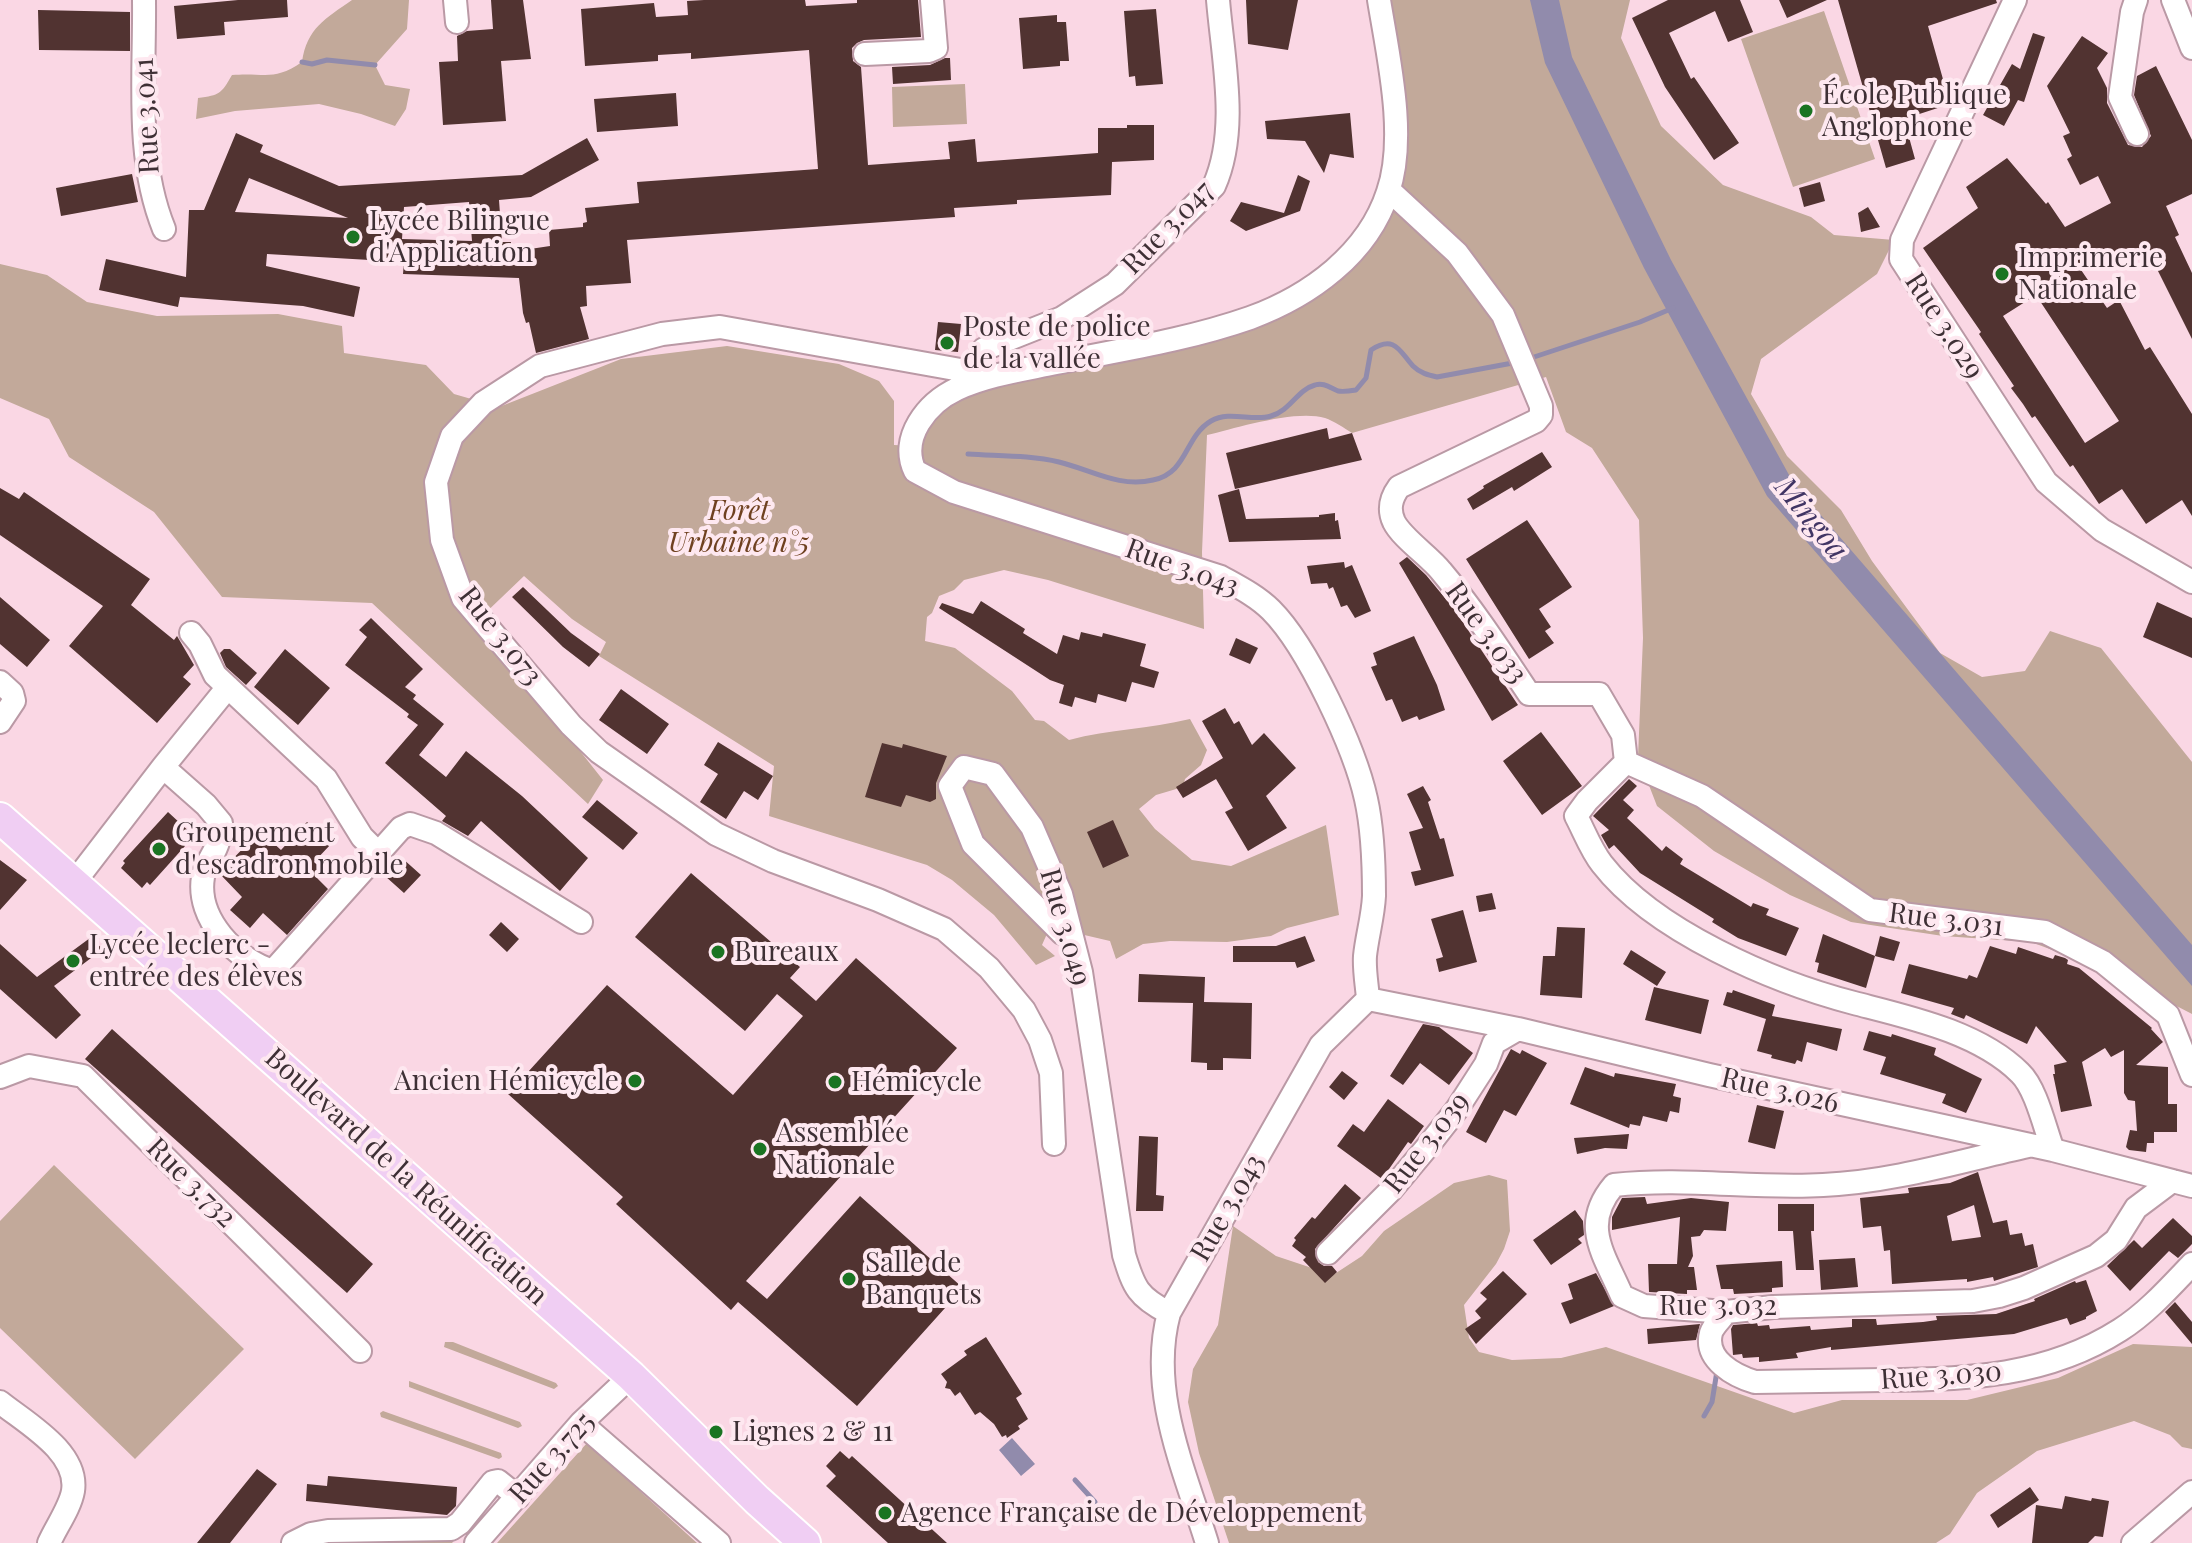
<!DOCTYPE html>
<meta charset="utf-8">
<style>
body{margin:0}
canvas{display:block;background:#fad7e4}
</style>
<canvas width="2192" height="1543"></canvas>
<script>
const c = document.querySelector('canvas').getContext('2d');
c.lineJoin = 'round';
function fillPath(path, color) { c.fillStyle = color; c.fill(path, 'evenodd'); }
function strokePath(path, color, width, dash) { c.strokeStyle = color; c.lineWidth = width; c.lineCap = dash ? 'butt' : 'round'; c.setLineDash(dash || []); c.stroke(path); }
function drawText(font, color, halo, rows, align = 'center') {
  c.font = font + ' "Playfair Display",serif'; c.lineWidth = 8; c.setLineDash([]); c.textBaseline = 'middle'; c.strokeStyle = halo; c.fillStyle = color; for (const [text, x, y, turn = 0] of rows) {
    c.save(); c.translate(x, y); c.rotate((+turn || 0) * Math.PI / 180); c.textAlign = isNaN(turn) ? turn : align; if (halo) c.strokeText(text, 0, 0); c.fillText(text, 0, 0); c.restore();
  }
}
fillPath(new Path2D(`
 M352,0H409L407,29L375,65L385,85L410,89L406,109L395,126L361,114L319,104L235,111L196,119L198,98C220,95 221,94 232,75C264,72 273,82 302,62C307,28 325,19 352,0Z
 M1378,0H1630L1621,38L1661,126L1723,185L1811,217L1834,235L1894,240L1877,274L1761,359L1751,394L1787,456L1841,510L1872,561L1940,653L1982,677L2025,671L2050,631L2101,648L2192,762V1014L2111,972L2031,942L1943,936L1851,922L1790,895L1714,851L1657,806L1638,757L1643,638L1639,520L1592,448L1566,432L1546,377L1352,433C1344,428 1334,421 1325,418C1296,409 1236,428 1207,435L1202,552L1204,629L1048,580L1004,570L964,580L954,590L939,596L932,613L927,617L925,641L955,648L1012,691L1035,720L1044,721L1069,740C1110,729 1149,729 1190,719L1207,750L1201,765L1185,779L1183,787L1156,795L1139,809L1155,829L1192,860L1231,866L1326,825L1339,915L1287,928L1271,936L1227,942L1170,941L1143,944L1116,959L1110,941L1050,927L1042,945L1055,956L1036,965L994,915L952,880L927,865L769,816L774,766L599,656L606,642L572,619L524,576L477,621L603,780L588,804L372,603L222,597L154,512L69,457L49,419L0,398V264L47,275L87,302L157,316L278,314L342,326L344,353L426,365L454,394L499,407L621,359L727,346L839,364L879,381L894,401V445L913,446L943,400L1251,317L1359,243L1393,145Z
 M1824,11L1875,159L1793,187L1741,39Z
 M965,84L967,124L893,127L892,87Z
 M54,1165L244,1349L135,1459L0,1328V1221Z
 M1489,1175L1507,1180L1510,1231L1504,1249L1496,1264L1464,1305L1469,1338L1479,1352L1512,1360L1561,1358L1606,1347L1794,1413L1842,1400H1967L2058,1378L2133,1344L2192,1347V1449L2182,1447L2170,1435L2134,1421L2037,1451L1977,1493L1950,1534L1936,1543H1229L1199,1453L1188,1402L1193,1369L1218,1325L1233,1226L1276,1256L1333,1275L1362,1256L1384,1231L1454,1183Z
 M445,1342H453L556,1383L558,1386L554,1389L444,1347Z
 M409,1381L520,1422L522,1426L518,1428L409,1387Z
 M383,1411L501,1453L502,1457L499,1459L381,1417L380,1413Z
 M587,1443L697,1543H497Z
 M461,1533L452,1543H309Z`), '#c2a99a');
fillPath(new Path2D(`
 M1530,0H1559L1572,57L1671,260L1794,484L2192,945V986L1767,496L1644,268L1545,63Z
 M1012,1438L1035,1464L1021,1476L999,1450Z`), '#918bac');
strokePath(new Path2D(`
 M302,62L312,64L327,60L375,65
 M1528,359L1640,322L1673,308
 M968,454C998,456 1030,455 1059,462C1092,470 1119,488 1153,480C1188,473 1184,437 1211,421C1230,410 1252,422 1271,416C1291,410 1297,390 1315,385C1324,382 1330,388 1338,391C1343,392 1350,391 1356,390L1366,378L1371,350C1395,334 1400,352 1413,366C1420,373 1428,375 1437,377L1518,362
 M1704,1416L1712,1402L1717,1371
 M1075,1480L1095,1502`), '#918bac', 5);
fillPath(new Path2D(`
 M238,0H287L288,17L224,22L225,35L177,39L174,6Z
 M491,0H523L531,59L501,61L506,121L443,125L439,62L458,61L457,36L467,31L493,29Z
 M704,0H805L806,6L857,3V0H918L921,37L864,40L857,43L852,48L853,61L861,67L868,165L950,159L948,142L975,139L977,162L1098,153V128H1127V125H1154V160L1112,162L1111,195L1017,200V204L954,208L955,217L627,240L631,283L586,286L587,306L580,307L589,339L536,353L529,322L526,323L523,313L519,278L403,274L404,262L267,254L266,266L360,287L354,317L303,306L180,297L178,307L99,290L106,259L186,277L189,210H204L236,133L263,145L260,152L339,186L522,175L587,138L599,160L531,197L499,200L502,242H511L510,252L550,246L549,230L583,227V223L587,222L585,208L639,203L637,182L818,169L809,50L691,59V53L658,55V61L585,66L581,9L654,3L656,17L688,15L687,1ZM249,178L348,218L235,212ZM469,202L472,241L402,239L404,207Z
 M1246,0H1298L1288,50L1248,44Z
 M1668,0H1740L1753,32L1728,42L1715,11L1669,33L1691,79L1694,77L1739,143L1714,160L1665,87L1632,18Z
 M1779,0H1827L1787,18Z
 M1838,0H1996L1997,3L1928,26L1950,104L1904,119L1915,159L1886,168Z
 M1156,9L1163,84L1136,86L1135,76L1129,77L1124,11Z
 M38,10L130,12V51L39,50Z
 M1057,15V22H1066L1069,61H1060V66L1023,69L1019,18Z
 M2033,33L2045,37L2024,102L2018,100L2004,126L1983,115L2012,64L2020,69Z
 M2082,36L2108,53L2097,68L2107,88V103L2128,145L2142,147L2151,136L2134,95L2137,76L2156,66L2192,140V194L2166,206L2179,235L2175,237L2192,273V339L2146,247L2117,261L2077,264L2107,308L2119,300L2145,350L2150,347L2192,414V516L2182,500L2146,524L2122,489L2099,504L2073,465L2070,467L2035,416L2032,418L2023,404L2011,388L2014,386L1979,334L1981,332L1923,248L1978,208L1966,187L2007,158L2046,204L2048,202L2065,227L2111,203L2098,176L2080,185L2067,159L2072,156L2063,136L2070,133L2047,86ZM2036,295L2119,421L2085,443L2003,316Z
 M945,58H950L951,80L893,84L892,67L930,65Z
 M676,93L678,126L597,132L594,99Z
 M1350,113L1354,158L1330,154L1324,173L1305,141L1267,139L1265,121Z
 M132,174L138,202L61,216L56,188Z
 M1298,175L1310,181L1300,211L1246,231L1230,221L1241,202L1284,213Z
 M1820,182L1825,201L1804,207L1799,188Z
 M1868,207L1880,227L1861,232L1858,213Z
 M938,322L961,324L958,352L935,350Z
 M1327,428L1329,439L1352,433L1362,460L1235,489L1226,453Z
 M1542,452L1552,467L1514,491L1512,487L1473,510L1467,499L1484,488L1483,486Z
 M0,488L19,499L24,492L150,579L131,605L174,640L177,636L194,665L183,677L191,684L157,723L69,646L103,606L0,535Z
 M1239,489L1246,519L1319,517V515L1335,513V521L1338,520L1341,539L1229,542L1218,495Z
 M1527,520L1572,587L1539,609L1551,627L1545,631L1554,643L1529,659L1466,559Z
 M1407,557L1426,575L1454,609L1518,705L1492,721L1399,563Z
 M1344,562L1345,568L1352,565L1371,611L1355,618L1347,605L1341,607L1333,587L1329,589L1327,583L1311,584L1307,566Z
 M523,587L571,633L600,654L589,667L563,647L512,597Z
 M0,597L50,640L27,667L0,644Z
 M981,601L1025,629L1023,633L1057,654L1063,635L1079,640L1081,632L1102,637L1103,633L1146,644L1140,666L1159,672L1154,688L1132,682L1126,702L1098,694L1096,703L1075,697L1072,707L1059,703L1064,685L1050,680L939,608L942,603L973,614Z
 M2157,602L2192,618V658L2143,637Z
 M371,618L423,669L405,687L416,695L413,699L444,724L419,755L446,777L466,751L522,796L588,858L560,891L481,821L468,836L442,821L446,816L385,763L418,725L407,717L409,714L345,665L367,637L359,630Z
 M1414,636L1437,685L1445,710L1419,720L1417,716L1402,722L1392,699L1386,701L1371,667L1377,665L1373,653Z
 M1236,638L1258,648L1250,664L1229,655Z
 M224,649H230L257,673L246,685L226,667L220,653Z
 M285,649L330,688L298,725L254,687Z
 M621,689L669,724L647,754L599,720Z
 M1225,708L1234,724L1239,721L1252,745L1264,733L1296,768L1266,796L1287,828L1248,851L1225,812L1233,808L1216,779L1183,798L1176,787L1223,758L1202,721Z
 M1541,732L1582,786L1542,815L1503,761Z
 M718,742L773,776L758,800L744,791L726,819L700,802L718,774L704,765Z
 M882,743L902,748L903,744L947,756L936,783V799L930,802L906,795L901,807L865,797Z
 M1629,779L1637,786L1623,800L1634,810L1627,818L1662,851L1666,846L1683,859L1680,864L1751,907L1753,903L1769,909L1766,915L1799,928L1786,956L1738,938L1712,922L1714,919L1640,873L1614,845L1609,849L1601,835L1609,830L1593,816Z
 M1423,786L1431,800L1428,802L1440,839L1444,838L1454,876L1415,886L1411,872L1421,870L1409,832L1423,828L1407,794Z
 M597,800L638,833L623,850L582,817Z
 M168,812L194,836L150,885L147,882L142,888L121,868L125,863L123,861Z
 M1113,820L1129,856L1103,868L1087,832Z
 M307,822L331,844L314,862L321,868L315,876L328,889L287,935L263,913L250,928L230,910L242,897L219,873L260,831L281,850Z
 M402,858L421,875L404,893L385,876Z
 M0,860L27,880L0,910Z
 M691,873L800,967L790,978L816,1001L856,958L957,1048L746,1281L767,1299L860,1196L963,1288L857,1406L738,1302L731,1310L616,1204L623,1197L508,1094L607,985L733,1095L803,1016L777,994L745,1031L635,937Z
 M1492,893L1496,909L1479,912L1476,896Z
 M1463,910L1477,962L1439,972L1436,959L1443,957L1431,919Z
 M501,922L519,939L507,952L489,935Z
 M1557,927L1585,928L1582,998L1540,995L1543,956H1555Z
 M1823,934L1875,956L1866,988L1817,972L1819,963L1815,962Z
 M1305,936L1315,961L1297,968L1295,962H1233V946H1276Z
 M1880,936L1900,942L1894,961L1875,956Z
 M90,938L103,949L54,986L81,1015L56,1039L0,989V944L37,977Z
 M1990,946L2016,954L2018,947L2053,959L2055,955L2065,958L2068,960L2067,964L2079,968L2152,1028L2151,1029L2163,1042L2136,1065L2168,1067V1104H2177V1132H2154V1143H2147L2146,1152L2129,1150L2126,1147L2130,1130L2137,1131L2135,1101L2128,1100L2124,1093V1050L2111,1057L2105,1048L2082,1062L2092,1106L2061,1112L2053,1074H2055L2054,1065L2067,1062L2036,1026L2027,1044L1966,1015L1964,1019L1951,1014L1954,1008L1901,993L1909,964L1967,979L1969,975L1977,978Z
 M1631,950L1666,972L1657,986L1623,964Z
 M1139,974L1205,977L1204,1002L1252,1003L1251,1059L1223,1058V1070H1207V1063L1191,1062L1193,1003L1138,1002Z
 M1654,987L1709,1000L1701,1034L1645,1020Z
 M1733,990L1775,1005L1772,1016L1842,1029L1837,1051L1807,1042L1802,1062L1797,1060L1795,1064L1771,1058L1772,1055L1757,1051L1766,1019L1723,1005L1727,992L1732,993Z
 M1423,1024L1439,1027L1473,1053L1449,1085L1420,1063L1403,1085L1390,1076Z
 M112,1029L373,1264L347,1293L85,1059Z
 M1869,1031L1891,1037L1892,1034L1936,1048L1934,1055L1982,1079L1966,1113L1942,1103L1946,1094L1880,1074L1886,1057L1863,1050Z
 M1511,1049L1520,1054L1522,1050L1547,1063L1516,1116L1504,1110L1486,1143L1466,1132Z
 M1585,1067L1614,1077L1615,1073L1676,1084L1673,1096L1681,1098L1679,1113L1670,1111L1667,1122L1643,1116L1640,1126L1630,1124L1629,1128L1570,1104Z
 M1342,1071L1358,1083L1344,1100L1329,1087Z
 M1388,1099L1424,1126L1411,1144L1408,1142L1382,1179L1337,1146L1353,1124L1364,1132Z
 M1757,1105L1784,1111L1775,1149L1748,1142Z
 M1629,1134L1627,1149L1605,1148L1577,1154L1574,1138Z
 M1139,1136L1158,1137L1156,1195L1164,1196L1163,1211H1136Z
 M1978,1172L1993,1223L2007,1220L2010,1235L2022,1233L2025,1246L2033,1244L2038,1267L1994,1281L1993,1277L1967,1282V1279L1892,1284L1890,1250L1884,1251L1881,1226L1863,1228L1860,1198L1909,1193L1908,1188L1950,1183ZM1974,1205L1981,1237L1952,1241L1947,1216Z
 M1345,1184L1361,1198L1315,1249L1318,1262L1324,1266H1332L1337,1272L1325,1283L1303,1260L1306,1257L1292,1246L1296,1240L1294,1238L1312,1217L1315,1219Z
 M1645,1197L1647,1204L1691,1198L1729,1202L1726,1231L1704,1230L1700,1236L1691,1237L1693,1256L1688,1267H1694L1697,1290H1687V1294L1649,1292L1648,1264H1677L1680,1217L1612,1230V1217L1622,1198Z
 M1778,1204H1814V1231H1811L1814,1270H1796L1793,1231H1778Z
 M1575,1210L1583,1221L1584,1235L1578,1239L1582,1243L1551,1265L1533,1240Z
 M2173,1218L2192,1236V1244L2178,1258L2169,1251L2130,1291L2107,1266L2134,1240L2142,1248Z
 M1855,1258L1858,1287L1821,1290L1819,1260Z
 M1782,1261L1783,1287L1772,1288V1292L1734,1294L1733,1289H1721L1716,1265Z
 M1503,1271L1527,1294L1476,1344L1465,1329L1481,1318L1475,1311L1487,1299L1480,1293Z
 M1596,1273L1614,1306L1570,1324L1561,1303L1573,1299L1568,1284Z
 M2086,1280L2097,1311L2086,1317V1319L2070,1325L2067,1318L2014,1334L1831,1350V1347L1796,1353L1798,1358L1759,1362V1357L1743,1358L1742,1354L1733,1355L1731,1329L1733,1325L1757,1323L1758,1326L1769,1325L1770,1329L1810,1326L1811,1330L1852,1327V1319H1876L1877,1325L1923,1322L1937,1320L1936,1316L1996,1314L2035,1301L2034,1299L2075,1281L2076,1283Z
 M2175,1302L2192,1322V1344L2165,1312Z
 M1700,1324L1696,1340L1648,1344L1647,1329Z
 M986,1337L1022,1394L1016,1398L1028,1419L1018,1426L1020,1429L1007,1438L1006,1435L1002,1437L994,1424L980,1412L975,1415L960,1392L955,1396L950,1389L945,1388L947,1382L941,1374L967,1355L964,1351Z
 M840,1451L849,1459L852,1456L947,1543H888L826,1486L836,1476L826,1466Z
 M257,1469L277,1484L230,1543H197Z
 M328,1476L457,1487L456,1506L447,1515L306,1501L307,1484L327,1486Z
 M2030,1487L2039,1500L1998,1528L1990,1515Z
 M2065,1496L2091,1501L2092,1498L2109,1501L2103,1537L2095,1536L2088,1543H2032L2036,1505L2062,1509Z`), '#513331');
const minor = new Path2D(`
 M144,0C145,75 135,158 164,229
 M455,0L457,22
 M2015,0L1902,240L1901,259L2046,482L2102,530L2192,582
 M2136,0L2132,12L2120,97L2137,134
 M2173,0L2192,48
 M865,54L929,51L936,48L932,0
 M1389,190L1457,253L1503,315L1541,406V415L1536,421L1399,487C1391,498 1388,509 1394,522C1402,538 1429,556 1441,571C1474,610 1501,652 1529,694H1599L1623,735L1626,762L1587,801L1576,816C1584,831 1591,850 1602,864C1654,931 1773,982 1854,1003C1908,1017 1979,1032 2020,1073C2036,1088 2045,1129 2053,1150
 M970,371L984,349L1062,318L1115,284L1214,186C1239,130 1223,60 1218,0
 M994,376L720,327L662,334L540,366L483,403L452,436L436,482L442,540L463,598L571,725L599,752L716,834L773,861L878,900L944,929L989,968L1024,1010L1040,1040L1051,1073L1054,1144
 M191,633L200,644L215,675L326,779L362,837L378,853
 M0,682L12,693L14,701L0,722
 M1626,762L1702,796L1870,910L2045,932L2103,962L2168,1015L2192,1075
 M163,767L228,687
 M73,884L163,767L206,805L221,823C220,829 220,837 218,842C215,854 204,865 203,877C196,919 236,960 273,971L401,828L410,824L436,833L581,922
 M1062,933L973,844L950,786L964,767L993,774L1032,827L1061,894L1081,972L1124,1255C1134,1288 1138,1297 1169,1313
 M1368,999L1518,1029L1709,1075L2053,1150L2192,1186
 M0,1077L29,1066L83,1076L360,1351
 M2028,1146C1960,1161 1893,1182 1823,1185C1753,1189 1684,1177 1614,1185C1580,1225 1604,1254 1622,1296L1644,1306L1726,1312L1773,1307L1973,1301L1999,1296L2024,1288L2096,1256L2116,1240L2136,1208L2172,1181
 M1328,1253L1392,1189L1428,1146L1457,1109L1486,1064L1494,1043L1518,1029
 M1726,1312C1722,1318 1713,1326 1711,1333C1704,1360 1735,1376 1755,1382C1798,1381 1841,1381 1884,1380C1967,1380 2048,1376 2120,1330C2147,1313 2170,1287 2192,1264
 M0,1402C26,1423 79,1452 73,1491C70,1508 56,1527 49,1543
 M581,1423L719,1543
 M293,1543L311,1534L328,1531L451,1529L460,1523L493,1482L498,1481L518,1497
 M476,1543L581,1423L631,1376
 M1207,1543C1184,1469 1148,1390 1169,1313L1321,1045L1368,999C1367,985 1364,970 1365,956C1367,936 1373,917 1374,896C1374,864 1373,830 1366,799C1355,749 1308,647 1271,610C1257,596 1239,587 1221,577L954,492L915,471C899,438 927,403 957,389C987,375 1023,370 1056,363C1121,350 1187,340 1250,318C1310,296 1368,254 1388,192C1407,137 1388,56 1379,0
 M2133,1543L2192,1492`);
const major = new Path2D(`
 M0,818L631,1376L757,1500L805,1543`);
strokePath(minor, '#ba99a5', 26);
strokePath(major, '#fff', 34);
strokePath(minor, '#fff', 22);
strokePath(major, '#f0cef3', 30);
for (const [x, y, r, color] of [
 [1806,111,8,"#1a7422"],
 [353,237,8,"#1a7422"],
 [2002,274,8,"#1a7422"],
 [947,343,8,"#1a7422"],
 [159,849,8,"#1a7422"],
 [718,952,8,"#1a7422"],
 [73,961,8,"#1a7422"],
 [635,1081,8,"#1a7422"],
 [835,1082,8,"#1a7422"],
 [760,1149,8,"#1a7422"],
 [849,1279,8,"#1a7422"],
 [716,1432,8,"#1a7422"],
 [885,1513,8,"#1a7422"]
]) { const dot = new Path2D(); dot.arc(x, y, r, 0, 2 * Math.PI); c.fillStyle = color; c.fill(dot); strokePath(dot, '#fee8f0', 3); }
drawText('28px', '#3e3035', '#fee8f0', [
 ["École Publique",1822,95],
 ["Anglophone",1822,127],
 ["Lycée Bilingue",369,221],
 ["d'Application",369,253],
 ["Imprimerie",2018,258],
 ["Nationale",2018,290],
 ["Poste de police",963,327],
 ["de la vallée",963,359],
 ["Groupement",175,833],
 ["d'escadron mobile",175,865],
 ["Lycée leclerc -",89,945],
 ["entrée des élèves",89,977],
 ["Bureaux",734,952],
 ["Ancien Hémicycle",619,1081,"right"],
 ["Hémicycle",851,1082],
 ["Assemblée",776,1133],
 ["Nationale",776,1165],
 ["Salle de",865,1263],
 ["Banquets",865,1295],
 ["Lignes 2 & 11",732,1432],
 ["Agence Française de Développement",901,1513]
], 'left');
drawText('28px', '#3e3035', '#fee8f0', [
 ["Rue 3.041",147,116,-93],
 ["Rue 3.047",1168,228,-46],
 ["Rue 3.029",1944,326,57],
 ["Rue 3.043",1182,568,20],
 ["Rue 3.033",1486,633,54],
 ["Rue 3.073",500,636,52],
 ["Rue 3.031",1946,920,7],
 ["Rue 3.049",1065,927,74],
 ["Rue 3.026",1780,1091,13],
 ["Rue 3.039",1427,1143,-52],
 ["Boulevard de la Réunification",406,1177,42],
 ["Rue 3.732",191,1183,45],
 ["Rue 3.043",1228,1208,-60],
 ["Rue 3.032",1718,1306],
 ["Rue 3.030",1941,1376,-4],
 ["Rue 3.725",552,1458,-48]
]);
drawText('italic 28px', '#6f4120', '#fee8f0', [
 ["Forêt",739,511],
 ["Urbaine n°5",739,543]
]);
drawText('italic 30px', '#413564', '#fee8f0', [
 ["Mingoa",1811,519,51]
]);
</script>
